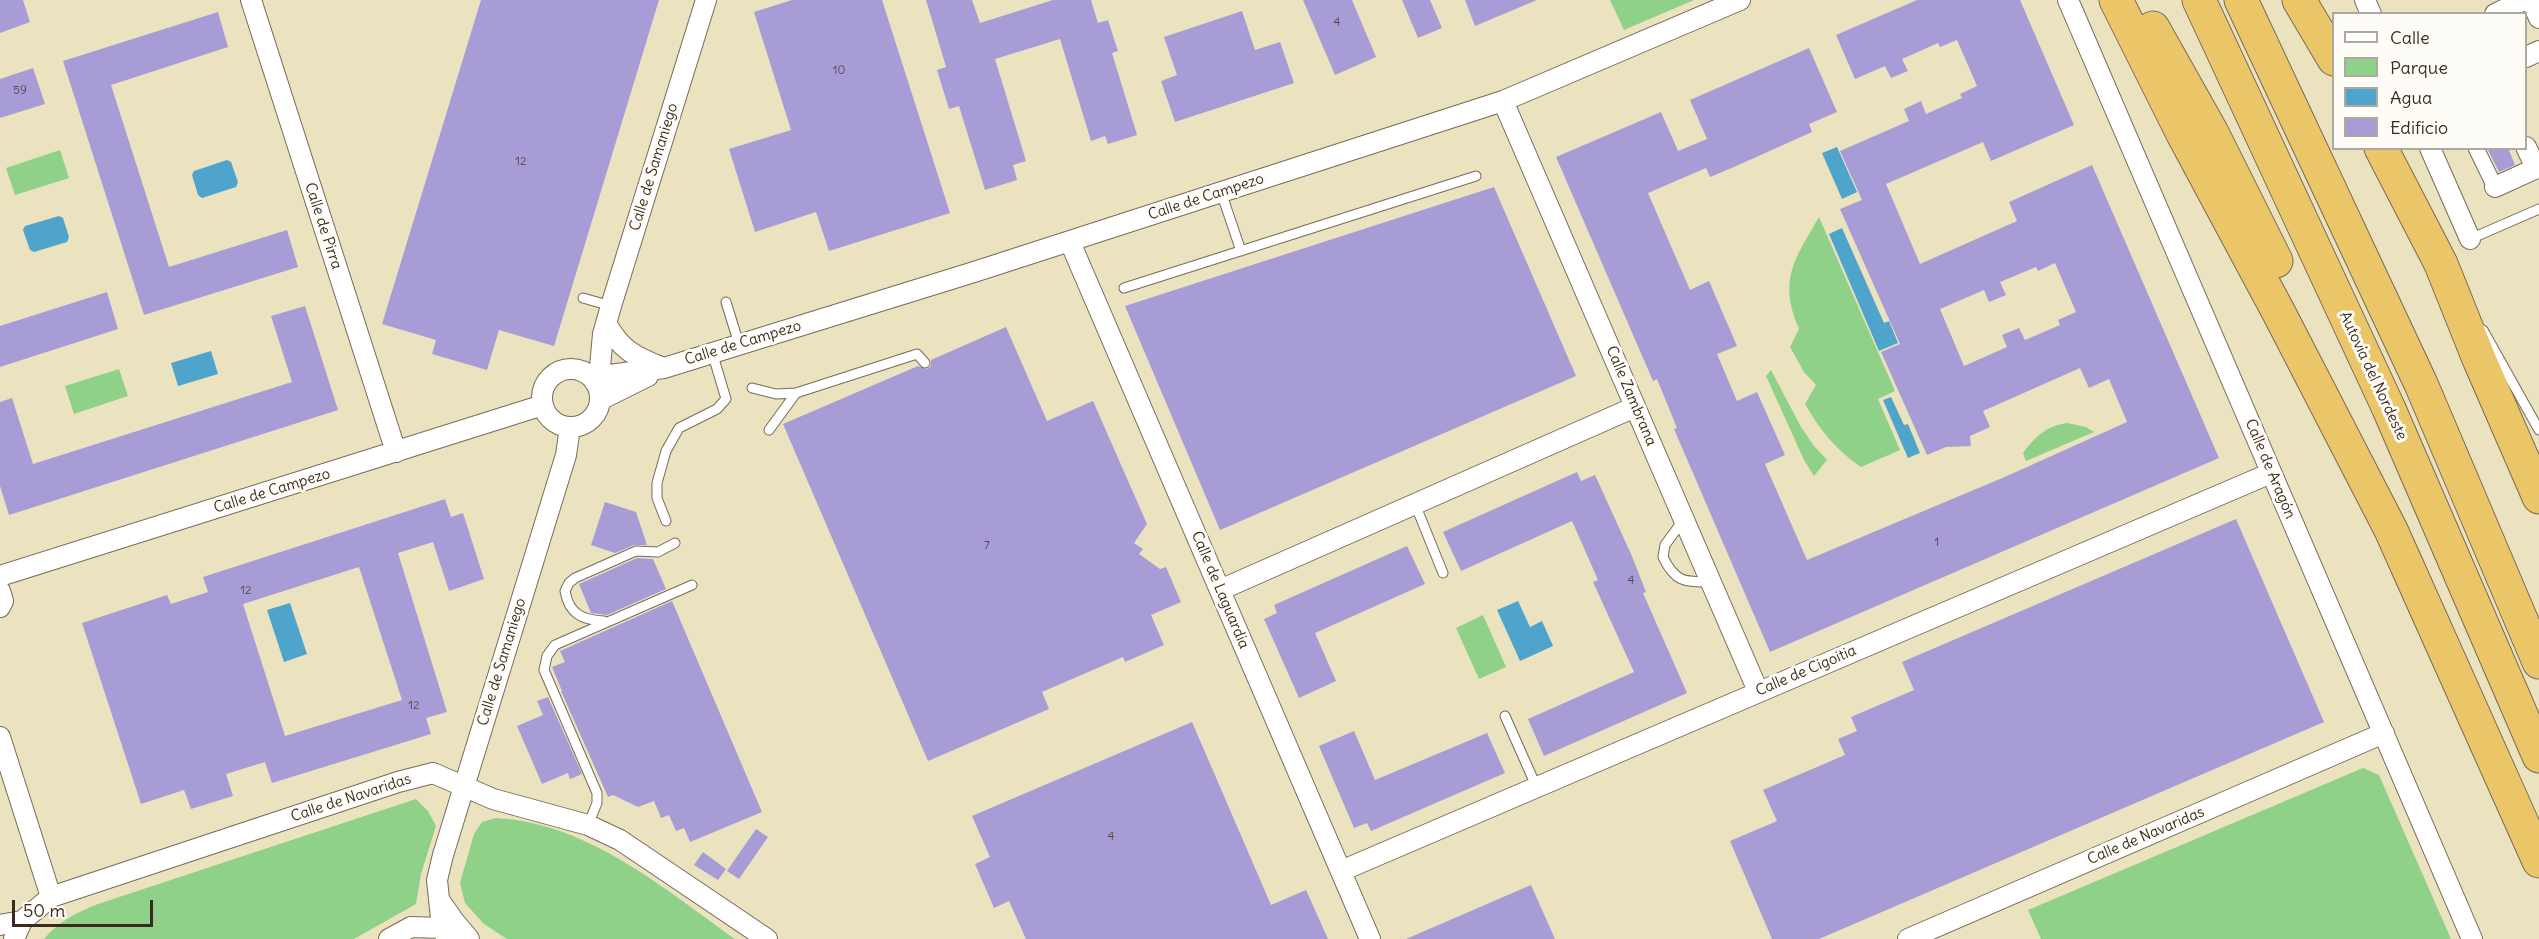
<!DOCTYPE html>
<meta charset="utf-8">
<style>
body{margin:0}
#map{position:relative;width:2539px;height:939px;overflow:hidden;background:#ebe2c0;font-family:Delius,sans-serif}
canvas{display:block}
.legend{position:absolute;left:2332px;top:12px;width:195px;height:138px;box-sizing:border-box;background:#fdfcf7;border:2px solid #afa8a0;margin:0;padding:8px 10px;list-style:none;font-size:18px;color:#3b2a1e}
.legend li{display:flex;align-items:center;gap:12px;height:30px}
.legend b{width:30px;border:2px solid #afa8a0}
.scale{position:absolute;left:12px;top:900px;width:141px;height:27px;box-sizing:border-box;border:3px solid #3b2a1e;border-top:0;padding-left:8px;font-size:18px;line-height:21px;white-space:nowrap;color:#3b2a1e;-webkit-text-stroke:4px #fdfcf7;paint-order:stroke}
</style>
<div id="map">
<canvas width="2539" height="939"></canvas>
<ul class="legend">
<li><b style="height:8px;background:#fff"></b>Calle</li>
<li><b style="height:16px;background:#90d189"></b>Parque</li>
<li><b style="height:16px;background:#4fa4cb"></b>Agua</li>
<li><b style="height:16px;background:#a89cd7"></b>Edificio</li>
</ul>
<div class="scale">50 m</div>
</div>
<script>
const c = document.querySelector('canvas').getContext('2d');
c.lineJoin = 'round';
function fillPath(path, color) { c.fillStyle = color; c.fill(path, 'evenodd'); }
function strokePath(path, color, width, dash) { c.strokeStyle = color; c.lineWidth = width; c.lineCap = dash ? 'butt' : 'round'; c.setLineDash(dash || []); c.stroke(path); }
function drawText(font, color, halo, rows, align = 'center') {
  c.font = font + ' Delius,sans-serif'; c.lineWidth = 6; c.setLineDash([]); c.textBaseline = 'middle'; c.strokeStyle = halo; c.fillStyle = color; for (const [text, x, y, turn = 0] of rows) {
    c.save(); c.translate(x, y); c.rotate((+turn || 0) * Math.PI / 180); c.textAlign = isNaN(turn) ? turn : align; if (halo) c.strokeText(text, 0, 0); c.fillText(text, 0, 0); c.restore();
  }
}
fillPath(new Path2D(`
 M1610,0H1694L1624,30Z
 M60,150L69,178L15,195L6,168Z
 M1819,217L1895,391L1878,399L1900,450L1861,467C1836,450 1820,430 1805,404L1816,385L1804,372L1790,347L1799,329C1778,280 1794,260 1819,217Z
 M119,369L128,396L74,414L65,386Z
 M1771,370L1801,427L1814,446L1827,460L1814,476L1804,460L1766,376Z
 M2067,423L2086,427L2094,432L2026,461L2023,453C2035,437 2046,426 2067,423Z
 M1483,615L1506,667L1479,679L1456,628Z
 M2363,768L2379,775L2451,939H2041L2028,910Z
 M416,799L428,811L436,826L421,874L416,904L354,939H44C59,921 76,913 98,904Z
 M496,818C588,823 663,888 735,939H507L484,924L465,903L460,883L474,834L482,822Z`), '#90d189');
fillPath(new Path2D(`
 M1837,147L1857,192L1842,199L1822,153Z
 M227,160L231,162L238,182L236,187L202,198L198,195L192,175L194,171Z
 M59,216L63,218L69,237L67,242L34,252L30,250L23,230L25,226Z
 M1842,228L1884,323L1889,321L1898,343L1879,351L1829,234Z
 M211,351L218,374L178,386L171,363Z
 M1891,397L1904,425L1908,424L1920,453L1908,458L1883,400Z
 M1518,601L1530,627L1542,621L1553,646L1520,661L1497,610Z
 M290,603L307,654L284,662L267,610Z`), '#4fa4cb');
fillPath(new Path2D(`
 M0,0H23L30,22L0,33Z
 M481,0H659L554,346L499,330L487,370L432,354L436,340L382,324Z
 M792,0H882L950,213L829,251L816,212L755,232L729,149L791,130L754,12Z
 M926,0H972L980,23L1053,0H1091L1098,23L1108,20L1118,51L1112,53L1137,135L1108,144L1105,136L1091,141L1060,39L995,59L1026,161L1013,165L1017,180L985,190L959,106L949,109L937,70L946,67Z
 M1303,0H1352L1376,57L1335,75Z
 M1402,0H1430L1442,28L1418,38Z
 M1465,0H1537L1475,26Z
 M1917,0H2020L2074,125L1991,161L1983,142L1886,184L1920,264L2017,221L2009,202L2092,165L2219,458L1770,652L1674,429L1677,428L1657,379L1653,381L1556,157L1661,112L1678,151L1707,139L1690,100L1809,48L1837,112L1809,124L1812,132L1734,167L1710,177L1706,168L1648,193L1690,290L1709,281L1737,346L1717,354L1737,401L1757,392L1785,455L1765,464L1807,560L2007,476L2127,422L2109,379L2089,388L2080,368L1983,411L1990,427L1970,436L1971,446L1946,447L1927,455L1881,352L1900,344L1840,209L1862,200L1840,151L1909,121L1904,109L1921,101L1926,114L1962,98L1960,94L1977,86L1957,40L1940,47L1938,43L1902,59L1908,71L1891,78L1885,66L1855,79L1836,35ZM2055,263L2076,312L2058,320L2060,325L2025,340L2019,328L2002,335L2007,347L1964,366L1940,309L1984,290L1989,302L2006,295L2000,282L2036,267L2038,271Z
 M1242,11L1255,50L1280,42L1294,83L1175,122L1161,81L1177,75L1164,37Z
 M218,12L228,47L111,85L169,267L287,230L298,267L144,315L63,61Z
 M33,68L45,104L0,118V79Z
 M2487,148H2508L2515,165L2499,172Z
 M1494,187L1576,376L1220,530L1125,306Z
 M107,292L118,329L0,367V326Z
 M305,306L338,410L9,515L0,486V402L12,398L33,464L292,382L271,316Z
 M1006,327L1047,421L1093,401L1147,524L1134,543L1143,549L1139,554L1160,569L1166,567L1181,602L1151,615L1164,645L1125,662L1123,657L1042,692L1049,709L928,761L783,424L918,366L927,369L931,366V360Z
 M1577,472L1581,481L1595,475L1631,554L1646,592L1643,593L1687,693L1544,756L1528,719L1634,672L1593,582L1598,580L1572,521L1461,571L1443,532Z
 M445,499L451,517L463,513L484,579L449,591L433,542L398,553L447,712L426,718L431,734L272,783L265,762L226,774L233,796L191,809L184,790L141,804L82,623L167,595L171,604L208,592L203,577ZM359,567L402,700L285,736L243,604Z
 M605,502L636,512L647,545H634L615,553L591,545Z
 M2236,519L2324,722L1819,939H1772L1730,841L1777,821L1763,790L1845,755L1838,739L1857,731L1851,717L1914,690L1902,662Z
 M1407,546L1425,584L1315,633L1336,681L1299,698L1264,619L1277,613L1274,605Z
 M637,558L653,559L666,589L607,615L591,613L579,584Z
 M672,601L762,812L690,842L684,828L676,831L669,815L661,818L654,801L638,807L613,795L608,797L561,691H562L552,667L565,662L560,651Z
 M548,697L582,774L570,779L568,773L542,784L517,726L543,715L537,701Z
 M1192,722L1271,905L1306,890L1328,939H1026L1009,901L994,908L975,864L990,857L972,816Z
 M1354,731L1375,780L1487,733L1505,773L1371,831L1367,823L1354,828L1319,746Z
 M756,829L768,837L739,879L727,871Z
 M703,852L726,869L718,880L694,865Z
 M1531,885L1555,939H1406Z`), '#a89cd7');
const service = new Path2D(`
 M1221,192L1241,251
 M2470,239L2539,209
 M1124,288L1476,176
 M583,298L611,306
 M726,302L739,344
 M2483,330L2539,430
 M752,388L776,394L796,393L917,354L925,363
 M769,430L796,393
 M1415,504L1443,573
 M1684,519L1665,545L1663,557C1675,582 1684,582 1710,582
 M666,521L657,498V483L666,451L679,428L717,409L726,399L712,352
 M604,621C582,620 569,614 565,591L569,583L575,578L636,551L658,552L675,543
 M1505,716L1537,788
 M588,825L597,803V793L544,670L547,656L555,645L692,585`);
const pedestrian = new Path2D(`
 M2476,148L2495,187`);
const minor = new Path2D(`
 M251,0L396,452
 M2068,0L2472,939
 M2365,0L2371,14
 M2531,0L2539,18
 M2495,14L2524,0
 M2526,57L2539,51
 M1503,101L1758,691
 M2526,147L2536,168
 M2430,148L2470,239
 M2495,187L2539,167
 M1070,242L1370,939
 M606,323C621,350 634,356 661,367
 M542 398a29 29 0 1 1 58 0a29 29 0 1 1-58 0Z
 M594,381L600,367L603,334L611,306L706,0
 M596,383L609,375L664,368L974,272L1503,101L1740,0
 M600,400L648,376
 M0,576L543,405
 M1220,590L1635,407
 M0,591L3,601L0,607
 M0,737L51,897
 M1341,871L2271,473
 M440,901L454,921L469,939
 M0,925L22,921
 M14,939L22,921L51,897L398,782L433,773L493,799L588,825L620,840L767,939
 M389,939L411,927L442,928
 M447,939L442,928L437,880L443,855L566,455L570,427
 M1908,939L2384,733`);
const motorway = new Path2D(`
 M2116,0L2183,134L2279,313L2391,530L2539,861
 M2199,0L2389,409L2539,756
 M2241,0L2421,384L2539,662
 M2299,0L2334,59
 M2153,28L2211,131L2276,261
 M2381,148L2441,264L2479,359L2539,497`);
strokePath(service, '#796a57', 11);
strokePath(pedestrian, '#796a57', 17);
strokePath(minor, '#796a57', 22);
strokePath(motorway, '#796a57', 35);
strokePath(service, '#fff', 9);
strokePath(pedestrian, '#fff', 15);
strokePath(minor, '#fff', 20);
strokePath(motorway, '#ebc669', 33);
drawText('12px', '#56464c', null, [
 ["4",1337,23],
 ["10",839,71],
 ["59",20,91],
 ["12",521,162],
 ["1",1937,543],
 ["7",987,546],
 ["4",1631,581],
 ["12",246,591],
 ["12",414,706],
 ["4",1111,837]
]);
drawText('15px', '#3b2a1e', '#fdfcf7', [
 ["Calle de Samaniego",654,167,-73],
 ["Calle de Campezo",1206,197,-18],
 ["Calle de Pirra",323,226,72],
 ["Calle de Campezo",743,343,-17],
 ["Autovía del Nordeste",2373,376,65],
 ["Calle Zambrana",1631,396,67],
 ["Calle de Aragón",2270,469,67],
 ["Calle de Campezo",272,491,-17],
 ["Calle de Laguardia",1220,590,67],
 ["Calle de Samaniego",502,662,-73],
 ["Calle de Cigoitia",1806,671,-23],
 ["Calle de Navaridas",351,798,-18],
 ["Calle de Navaridas",2146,836,-23]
]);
</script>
